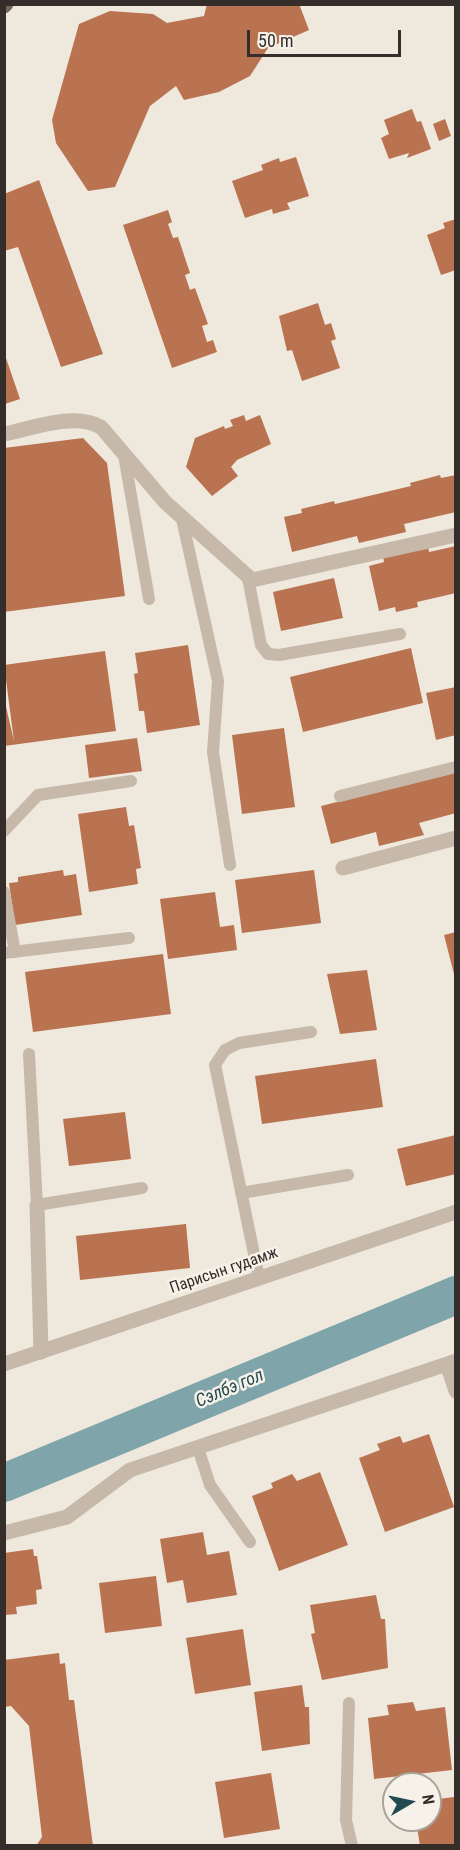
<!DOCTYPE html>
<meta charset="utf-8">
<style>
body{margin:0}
#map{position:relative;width:460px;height:1850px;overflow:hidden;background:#efe8dd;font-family:"Roboto Condensed",sans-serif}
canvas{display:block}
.frame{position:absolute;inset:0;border:6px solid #342d29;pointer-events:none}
.north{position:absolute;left:382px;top:1772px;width:60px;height:60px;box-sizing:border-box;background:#f7f2e9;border:2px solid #a9a39c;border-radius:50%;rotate:81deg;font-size:16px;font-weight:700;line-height:24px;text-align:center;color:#342d29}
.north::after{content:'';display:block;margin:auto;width:21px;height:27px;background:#224a51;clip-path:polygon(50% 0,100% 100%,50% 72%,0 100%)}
.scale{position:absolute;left:247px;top:30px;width:154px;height:27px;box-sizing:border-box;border:3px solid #342d29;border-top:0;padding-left:8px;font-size:18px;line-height:21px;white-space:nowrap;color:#342d29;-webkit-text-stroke:4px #f7f2e9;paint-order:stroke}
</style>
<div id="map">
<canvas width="460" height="1850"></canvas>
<div class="frame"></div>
<div class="north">N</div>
<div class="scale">50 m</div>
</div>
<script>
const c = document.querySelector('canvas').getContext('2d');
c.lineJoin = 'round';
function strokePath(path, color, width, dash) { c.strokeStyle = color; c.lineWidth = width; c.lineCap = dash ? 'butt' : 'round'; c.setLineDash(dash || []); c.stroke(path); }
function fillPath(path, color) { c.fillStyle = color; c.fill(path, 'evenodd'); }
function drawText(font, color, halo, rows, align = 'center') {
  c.font = font + ' "Roboto Condensed",sans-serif'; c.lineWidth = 5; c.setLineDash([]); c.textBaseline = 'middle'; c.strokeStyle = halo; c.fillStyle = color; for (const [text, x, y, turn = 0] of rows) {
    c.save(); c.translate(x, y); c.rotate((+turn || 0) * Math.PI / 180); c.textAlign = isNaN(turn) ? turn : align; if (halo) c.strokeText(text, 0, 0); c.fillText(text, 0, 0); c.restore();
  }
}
strokePath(new Path2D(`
 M4,1483L456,1295`), '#7fa4a9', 38);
fillPath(new Path2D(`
 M207,4H299L309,30L268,48L250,76L219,92L184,100L176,86L150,106L115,187L88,191L56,143L52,120L79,24L110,11L153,14L167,23L204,16Z
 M412,109L417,122L421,121L431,149L407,158L409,153L389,159L381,138L389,134L384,120Z
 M445,119L451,136L439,141L433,124Z
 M296,157L309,196L287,203L290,209L273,214L272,209L245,218L232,181L263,170L261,165L279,158L280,162Z
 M39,180L103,354L61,367L18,247L4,251V194Z
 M168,210L172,222L168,224L173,238L178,237L190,273L185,275L190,290L195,288L208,324L202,326L207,342L213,340L217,352L172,368L123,225Z
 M456,219V270L441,275L427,235L445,228L443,223Z
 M318,303L325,325L331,323L336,339L331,341L340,368L302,381L292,350L287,351L279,316Z
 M5,355L20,399L5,404Z
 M244,415L246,421L260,415L271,444L237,460L231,467L238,476L212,496L186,467L195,438L224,426L225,429L233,426L230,420Z
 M83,438L107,463L125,596L4,612V448Z
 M440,475L441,478L456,475V512L404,524L406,532L359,543L357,536L292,552L284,517L302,513L301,509L334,501L335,504L411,486L410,483Z
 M428,546L429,552L456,546V593L417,602L418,607L396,612L395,607L379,611L369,566L384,562L383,556Z
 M334,578L343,618L281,631L273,592Z
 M188,645L200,725L147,733L144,711H139L134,674L138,673L135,653Z
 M411,648L423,703L303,732L290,677Z
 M105,651L116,731L4,746V698L14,741L4,665Z
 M456,687V735L436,740L426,693Z
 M284,728L295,807L242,814L232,735Z
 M137,738L142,771L89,778L85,745Z
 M456,772V813L419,823L424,835L379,846L376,832L331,844L321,806Z
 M126,807L129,826L134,825L141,868L136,869L138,884L89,892L78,814Z
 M63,870L64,876L76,874L82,915L15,925L9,883L18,882V877Z
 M314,870L321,923L242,933L235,880Z
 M215,892L220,927L234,925L237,950L168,959L160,899Z
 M456,932V978H455L444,935Z
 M163,954L171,1014L33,1032L25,972Z
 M367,970L377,1030L340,1034L327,974Z
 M376,1059L383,1107L262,1124L255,1076Z
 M125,1112L131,1159L69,1166L63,1119Z
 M456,1135V1174L406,1186L397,1149Z
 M186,1224L190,1268L80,1280L76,1236Z
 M429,1434L454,1507L385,1532L359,1458L380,1450L377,1444L400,1436L403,1443Z
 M320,1472L348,1545L279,1571L252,1496L273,1488L271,1483L292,1474L297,1481Z
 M203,1532L207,1555L229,1551L237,1595L187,1603L183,1580L167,1583L160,1539Z
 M33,1549L34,1556H37L42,1589L36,1590L37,1604L16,1607L17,1614L4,1615V1553Z
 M156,1576L162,1626L105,1633L99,1583Z
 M376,1595L381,1619H385L388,1668L322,1680L311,1634L315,1633L310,1605Z
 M243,1629L251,1685L195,1694L186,1638Z
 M59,1653L60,1664L65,1663L69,1700H74L93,1846H36L42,1837L29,1726L11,1706L4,1707V1660Z
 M302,1685L305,1707H309L310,1744L262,1751L254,1692Z
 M413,1702L416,1711L445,1707L452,1770L374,1779L368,1718L389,1715L387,1705Z
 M271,1773L280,1829L224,1838L215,1782Z
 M454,1797L456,1846H420L416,1820H430V1800Z`), '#b97351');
strokePath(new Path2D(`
 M124,455L149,599
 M182,519L218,681L213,752L230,865
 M248,578L261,645L268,654L279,655L400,634
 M340,796L456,767
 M4,831L38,795L131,781
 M4,892L15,952
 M4,953L129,938
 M29,1054L37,1205L142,1188
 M241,1193L348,1175
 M259,1278L215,1065L225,1050L239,1043L311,1032
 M198,1448L210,1485L250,1542
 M349,1703L346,1820L352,1846`), '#c6b9aa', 12);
strokePath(new Path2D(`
 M4,434C34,428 73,412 101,427L165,502L252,580L456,535
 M343,868L456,838
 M37,1205L41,1352
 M447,1364L456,1391
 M4,1533L67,1517L130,1470L456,1361`), '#c6b9aa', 15);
strokePath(new Path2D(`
 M4,1364L456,1212`), '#c6b9aa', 15);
strokePath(new Path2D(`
 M4,6L6,4`), '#75665b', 15);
drawText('16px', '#342d29', '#f7f2e9', [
 ["Парисын гудамж",224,1271,-19]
]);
drawText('italic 18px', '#224a51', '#f7f2e9', [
 ["Сэлбэ гол",230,1389,-23]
]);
</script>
